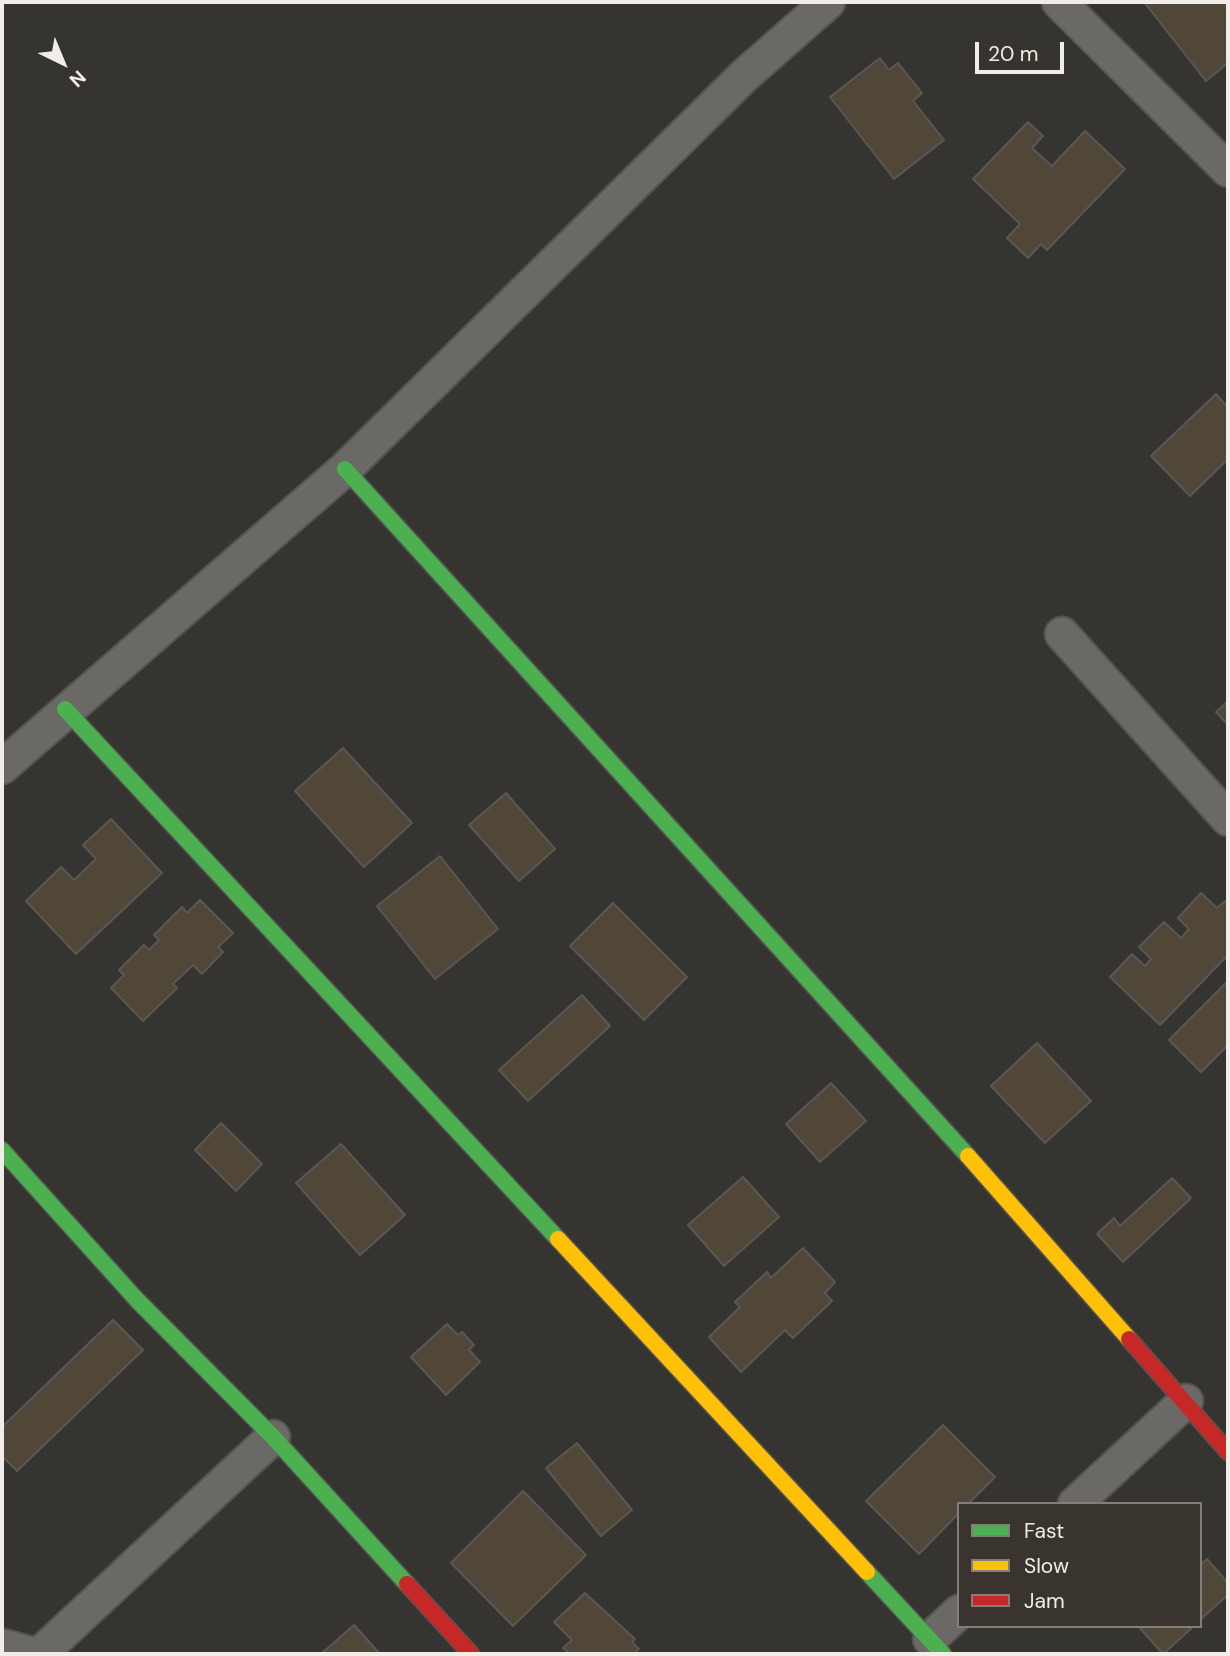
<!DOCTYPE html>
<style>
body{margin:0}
#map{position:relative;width:1230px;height:1656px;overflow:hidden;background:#363431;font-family:"DM Sans",sans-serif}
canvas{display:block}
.frame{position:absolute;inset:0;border:4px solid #f1eeea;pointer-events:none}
.legend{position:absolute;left:957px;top:1502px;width:245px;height:126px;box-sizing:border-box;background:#39342e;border:2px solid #837e79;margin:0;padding:9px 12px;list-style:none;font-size:21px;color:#f1eeea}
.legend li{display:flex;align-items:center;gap:14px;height:35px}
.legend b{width:35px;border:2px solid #837e79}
.north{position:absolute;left:28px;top:28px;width:70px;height:70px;-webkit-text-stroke:5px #39342e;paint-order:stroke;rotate:137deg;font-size:19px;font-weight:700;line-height:28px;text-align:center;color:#f1eeea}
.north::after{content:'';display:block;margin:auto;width:24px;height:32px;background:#f1eeea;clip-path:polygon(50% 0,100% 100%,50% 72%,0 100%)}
.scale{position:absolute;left:975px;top:42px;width:89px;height:32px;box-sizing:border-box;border:4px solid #f1eeea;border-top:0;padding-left:9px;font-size:21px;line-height:24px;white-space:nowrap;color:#f1eeea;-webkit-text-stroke:5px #39342e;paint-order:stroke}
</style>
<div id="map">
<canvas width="1230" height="1656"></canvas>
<div class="frame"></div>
<ul class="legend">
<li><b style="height:9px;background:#4caf50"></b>Fast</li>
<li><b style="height:9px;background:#ffc107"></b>Slow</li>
<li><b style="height:9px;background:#c62828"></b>Jam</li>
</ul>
<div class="north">N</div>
<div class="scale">20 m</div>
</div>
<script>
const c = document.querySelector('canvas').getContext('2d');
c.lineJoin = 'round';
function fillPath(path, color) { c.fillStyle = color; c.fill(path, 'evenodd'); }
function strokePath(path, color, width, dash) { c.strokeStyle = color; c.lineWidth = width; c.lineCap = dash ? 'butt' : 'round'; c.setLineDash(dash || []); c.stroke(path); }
const building = new Path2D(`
 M1144,2H1228V63L1206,81Z
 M880,58L889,70L898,63L922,93L913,101L944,140L894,179L830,97Z
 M1028,122L1043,136L1032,148L1052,166L1085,131L1125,169L1047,250L1041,244L1028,258L1007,238L1020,224L973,179Z
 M1216,394L1228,408V459L1190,496L1151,456Z
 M1228,701V725L1216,712Z
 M343,748L412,823L364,867L295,791Z
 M506,793L555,849L519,881L469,825Z
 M111,819L162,873L76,954L26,901L61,867L74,880L96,859L83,845Z
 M440,856L498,929L435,979L377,906Z
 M1201,893L1217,908L1225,901L1228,904V955L1160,1025L1110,977L1132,954L1145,966L1151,959L1139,947L1164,922L1181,938L1189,929L1178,918Z
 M200,900L233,933L218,947L223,952L202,974L193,965L173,984L177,988L143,1021L111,988L124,975L119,970L144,945L149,950L159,940L154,935L182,907L187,913Z
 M613,903L687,977L644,1020L570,946Z
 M1228,981V1045L1201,1072L1169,1040Z
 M582,995L610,1026L528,1101L499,1070Z
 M1037,1043L1091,1101L1045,1143L991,1086Z
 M831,1083L866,1121L820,1162L786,1124Z
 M221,1123L262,1164L236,1191L195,1150Z
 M341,1144L405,1215L360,1255L296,1183Z
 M743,1177L779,1217L724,1266L688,1225Z
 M1172,1178L1191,1198L1123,1262L1097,1234L1114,1218L1120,1226Z
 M803,1248L835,1282L825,1293L832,1301L793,1338L785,1330L741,1372L709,1337L740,1307L735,1302L767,1272L771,1278Z
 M113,1320L143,1350L17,1471L2,1456V1427Z
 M447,1324L458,1335L462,1332L474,1345L469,1350L480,1362L446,1395L411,1357Z
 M943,1425L995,1477L968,1504H959V1513L919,1554L866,1501Z
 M577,1443L632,1510L601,1536L546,1468Z
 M523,1491L586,1555L513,1626L451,1563Z
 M1207,1559L1228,1583V1595L1200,1620V1565Z
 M585,1593L635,1639L632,1642L639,1649L633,1654H570L563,1648L572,1640L554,1622Z
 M354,1625L380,1654H321Z
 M1138,1626H1194L1163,1654Z`);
fillPath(building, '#514739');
strokePath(building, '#5a5755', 2);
const street = new Path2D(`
 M1059,2L1228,170
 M1062,634L1228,819
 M2,767L345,469L744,76L828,2
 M1075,1504L1186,1401
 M930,1639L959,1612
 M2,1646L32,1654
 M40,1654L273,1437`);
const fast = new Path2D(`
 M345,469L968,1156
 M65,709L558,1239
 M2,1150L137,1300L273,1437L407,1584
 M867,1572L943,1654`);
const slow = new Path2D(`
 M968,1156L1129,1339
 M558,1239L867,1572`);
const jam = new Path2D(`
 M1129,1339L1228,1452
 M407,1584L471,1654`);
strokePath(street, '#545350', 37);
strokePath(fast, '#545350', 19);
strokePath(slow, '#545350', 19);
strokePath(jam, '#545350', 19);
strokePath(street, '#6b6966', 33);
strokePath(fast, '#4caf50', 16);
strokePath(slow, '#ffc107', 16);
strokePath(jam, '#c62828', 16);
</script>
